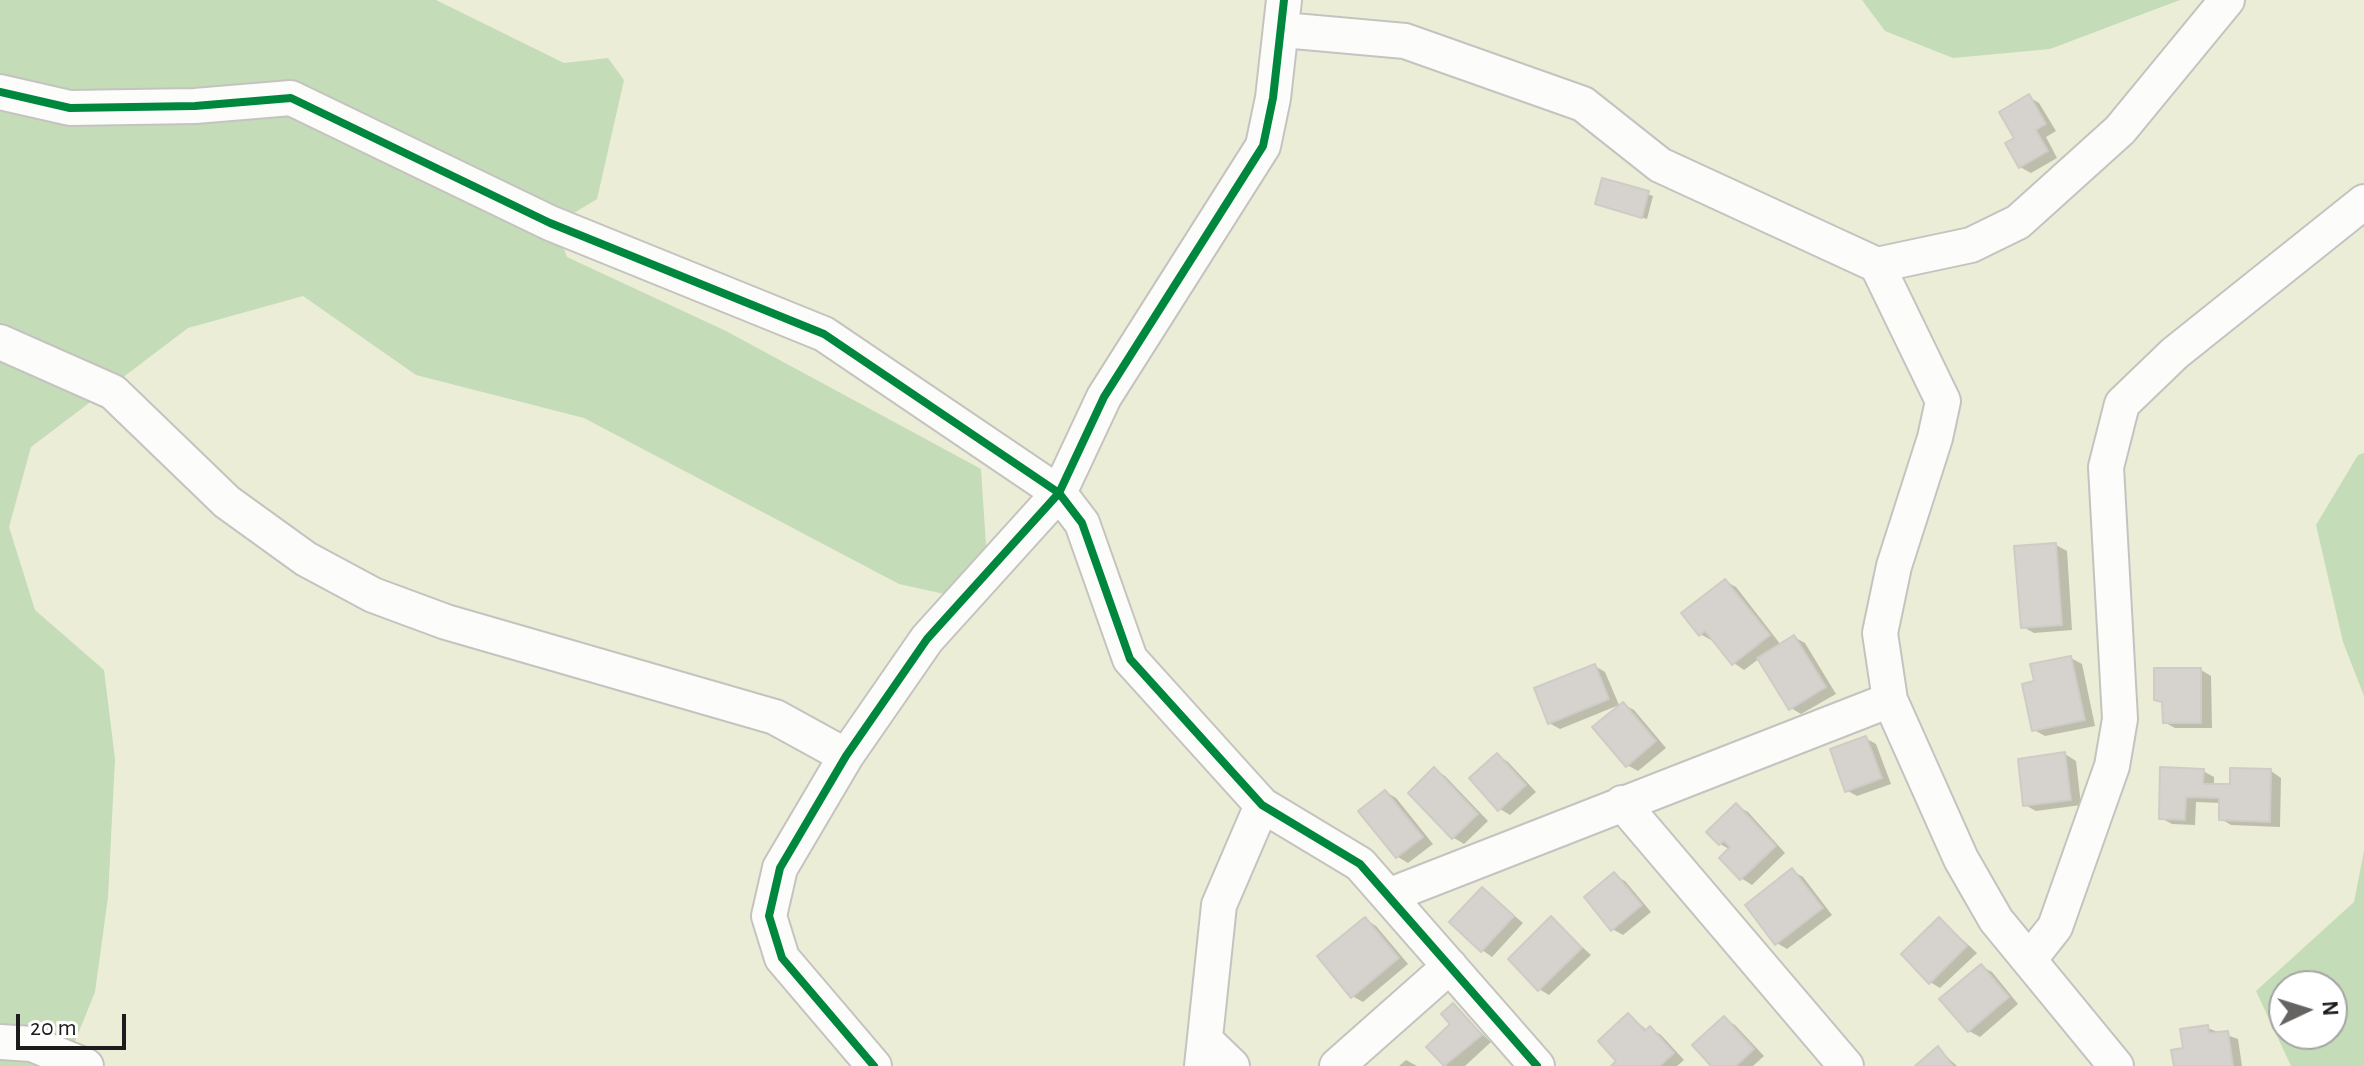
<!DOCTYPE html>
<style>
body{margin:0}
#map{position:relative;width:2364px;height:1066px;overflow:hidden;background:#eceae4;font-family:"Alegreya Sans",sans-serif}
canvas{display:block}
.north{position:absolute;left:2268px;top:970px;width:80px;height:80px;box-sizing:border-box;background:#fff;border:2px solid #a4a4a4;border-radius:50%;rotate:86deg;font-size:22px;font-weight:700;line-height:32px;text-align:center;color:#1c1c1c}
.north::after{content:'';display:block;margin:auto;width:28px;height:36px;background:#656462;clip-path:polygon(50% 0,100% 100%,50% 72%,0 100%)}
.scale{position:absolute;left:16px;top:1014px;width:110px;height:36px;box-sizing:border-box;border:4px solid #1c1c1c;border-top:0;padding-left:10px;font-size:24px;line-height:28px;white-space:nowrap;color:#1c1c1c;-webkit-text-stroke:6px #fff;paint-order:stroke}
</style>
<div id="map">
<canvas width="2364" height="1066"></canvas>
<div class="north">N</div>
<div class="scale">20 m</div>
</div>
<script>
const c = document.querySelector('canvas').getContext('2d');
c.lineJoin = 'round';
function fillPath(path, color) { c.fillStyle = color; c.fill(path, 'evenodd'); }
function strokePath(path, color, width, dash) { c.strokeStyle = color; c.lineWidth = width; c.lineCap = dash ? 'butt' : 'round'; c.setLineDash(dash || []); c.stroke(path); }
fillPath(new Path2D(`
 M436,0H1862L1885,31L2050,49L2180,0H2364V453L2358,455L2343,641L2364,696V851L2354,902L2257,991L2291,1066H65L95,991L108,897L115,759L104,670L35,610L9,527L31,447L188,328L303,296L416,375L584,418L899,584L726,331L567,257L554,225L613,119L624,80L608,58L564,63Z`), '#ecedd6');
fillPath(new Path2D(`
 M0,0H436L564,63L608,58L624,80L597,199L554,225L567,257L726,331L981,469L987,561L958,597L899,584L584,418L416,375L303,296L188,328L31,447L9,527L35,610L104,670L115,759L108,897L95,992L65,1066H0Z
 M1862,0H2180L2050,49L1953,58L1885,31Z
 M2364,453V696L2343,642L2316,525L2358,455Z
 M2364,851V1066H2291L2256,991L2354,902ZM2284,986H2332V1034H2284Z`), '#c4dcb7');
fillPath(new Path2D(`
 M2029,97L2039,103L2056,131L2046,137L2057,158L2031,173L2020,167L2016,139Z
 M1604,180L1653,196L1647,219L1602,206Z
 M2056,545L2067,551L2072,630L2034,633L2023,627Z
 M1725,581L1736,587L1781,645L1794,637L1805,643L1836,694L1801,714L1791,708L1760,658L1744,670L1734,663L1714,638L1711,640L1700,634Z
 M2071,658L2082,664L2095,726L2045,736L2034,730L2036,683Z
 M1595,666L1605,672L1619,705L1560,729L1549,723Z
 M2201,670L2211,676L2212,728H2175L2164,722V703L2156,699Z
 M1623,704L1634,710L1666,748L1638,771L1627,765Z
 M1865,738L1876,744L1891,784L1857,796L1846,790Z
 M2065,754L2076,761L2081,805L2036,811L2025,805Z
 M1497,755L1508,762L1536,792L1510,815L1500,809Z
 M1435,770L1445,776L1488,821L1464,844L1454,838L1411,793Z
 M2203,771L2214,777V786H2232L2271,771L2281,778L2280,827L2231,825L2221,819V803L2196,802L2195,825L2172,824L2161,818Z
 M1386,792L1396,798L1433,844L1408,863L1398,857L1361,812Z
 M1737,806L1748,812L1785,853L1752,885L1741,878L1731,850L1720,844Z
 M1792,871L1803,877L1832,915L1787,949L1777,943Z
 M1614,875L1625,881L1651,912L1623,935L1612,929Z
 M1483,889L1523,923L1492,957L1482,950Z
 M1365,919L1376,926L1408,964L1363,1002L1352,996Z
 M1552,919L1591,955L1549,995L1539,989Z
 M1940,919L1977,953L1940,988L1930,982Z
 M1981,966L1992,972L2018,1004L1980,1037L1969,1031Z
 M1453,1006L1491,1042L1465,1066H1447L1428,1047L1453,1024Z
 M1629,1015L1648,1031L1651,1029L1661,1035L1684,1060L1677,1066H1614L1619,1061Z
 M1724,1019L1735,1025L1764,1056L1753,1066H1714Z
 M2207,1028L2238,1039L2242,1066H2176Z
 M1938,1049L1957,1066H1918Z
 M1406,1060L1417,1066H1399Z`), '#0003');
const building = new Path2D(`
 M2029,94L2046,124L2036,130L2048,151L2019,168L2005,143L2014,138L1999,112Z
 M1602,178L1649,191L1642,218L1595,204Z
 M2056,543L2062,625L2021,628L2014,546Z
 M1725,579L1770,635L1732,665L1705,631L1699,636L1681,613Z
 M1794,635L1826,687L1789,710L1757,658Z
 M2071,656L2085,720L2032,731L2022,684L2034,681L2030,664Z
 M1595,664L1609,699L1548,724L1534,688Z
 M2154,668H2201V723H2163L2162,702L2154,700Z
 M1623,702L1656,741L1626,767L1592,727Z
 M1866,736L1882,778L1845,792L1830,749Z
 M2065,752L2071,800L2023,806L2018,759Z
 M1497,753L1526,785L1498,811L1469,778Z
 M1434,767L1478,814L1452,839L1408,793Z
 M2160,767L2204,769L2203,784H2230V768L2271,769L2270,822L2219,820V798L2186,797L2185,820L2159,819Z
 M1385,790L1423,837L1396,858L1358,811Z
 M1736,803L1776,846L1740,880L1719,858L1730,847L1724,841L1719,845L1706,832Z
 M1792,868L1823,908L1775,945L1745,905Z
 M1614,872L1642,905L1611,931L1584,897Z
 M1482,887L1514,916L1481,952L1449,922Z
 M1551,916L1582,948L1538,991L1508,959Z
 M1365,917L1399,958L1351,998L1317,956Z
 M1939,917L1967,946L1929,984L1901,954Z
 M1981,964L2009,997L1968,1032L1939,999Z
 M1453,1003L1482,1035L1444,1066L1426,1047L1450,1024L1441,1014Z
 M1628,1013L1645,1031L1650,1026L1674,1053L1660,1066H1611L1616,1061L1598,1041Z
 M1724,1016L1754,1049L1736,1066H1711L1692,1045Z
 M2208,1025L2209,1033L2228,1031L2233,1066H2174L2171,1050L2183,1048L2180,1029Z
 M1938,1046L1953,1066H1915Z`);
fillPath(building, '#d6d3cf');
strokePath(building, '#cfcbc6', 2);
const street = new Path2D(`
 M1283,30L1405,41L1583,104L1660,165L1877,265L1971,245L2018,222L2120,130L2227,0
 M0,92L70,108L195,106L291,98L550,223L824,334L1059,493L1082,523L1130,659L1262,805L1360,864L1537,1066
 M1877,265L1943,401L1935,438L1894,566L1880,633L1890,700L1961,859L1996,920L2116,1066
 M0,342L113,392L227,502L306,559L373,595L446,622L775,717L846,756
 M1622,803L1846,1066
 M1388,896L1890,700
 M2029,960L2055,927L2112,766L2120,719L2106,467L2122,404L2175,353L2364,202
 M1205,1040L1232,1066
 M0,1042L32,1044L86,1066
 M874,1066L782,958L769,916L780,868L846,756L927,639L1059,493L1104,397L1263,146L1273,98L1284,0
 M1202,1066L1219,905L1262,805
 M1337,1066L1450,966`);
strokePath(street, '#c4c3c0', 38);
strokePath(street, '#fcfcfb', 34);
strokePath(new Path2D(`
 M0,92L70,108L195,106L291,98L550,223L824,334L1059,493L1082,523L1130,659L1262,805L1360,864L1537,1066
 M874,1066L782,958L769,916L780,868L846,756L927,639L1059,493L1104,397L1263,146L1273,98L1284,0`), '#00873e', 8);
</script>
